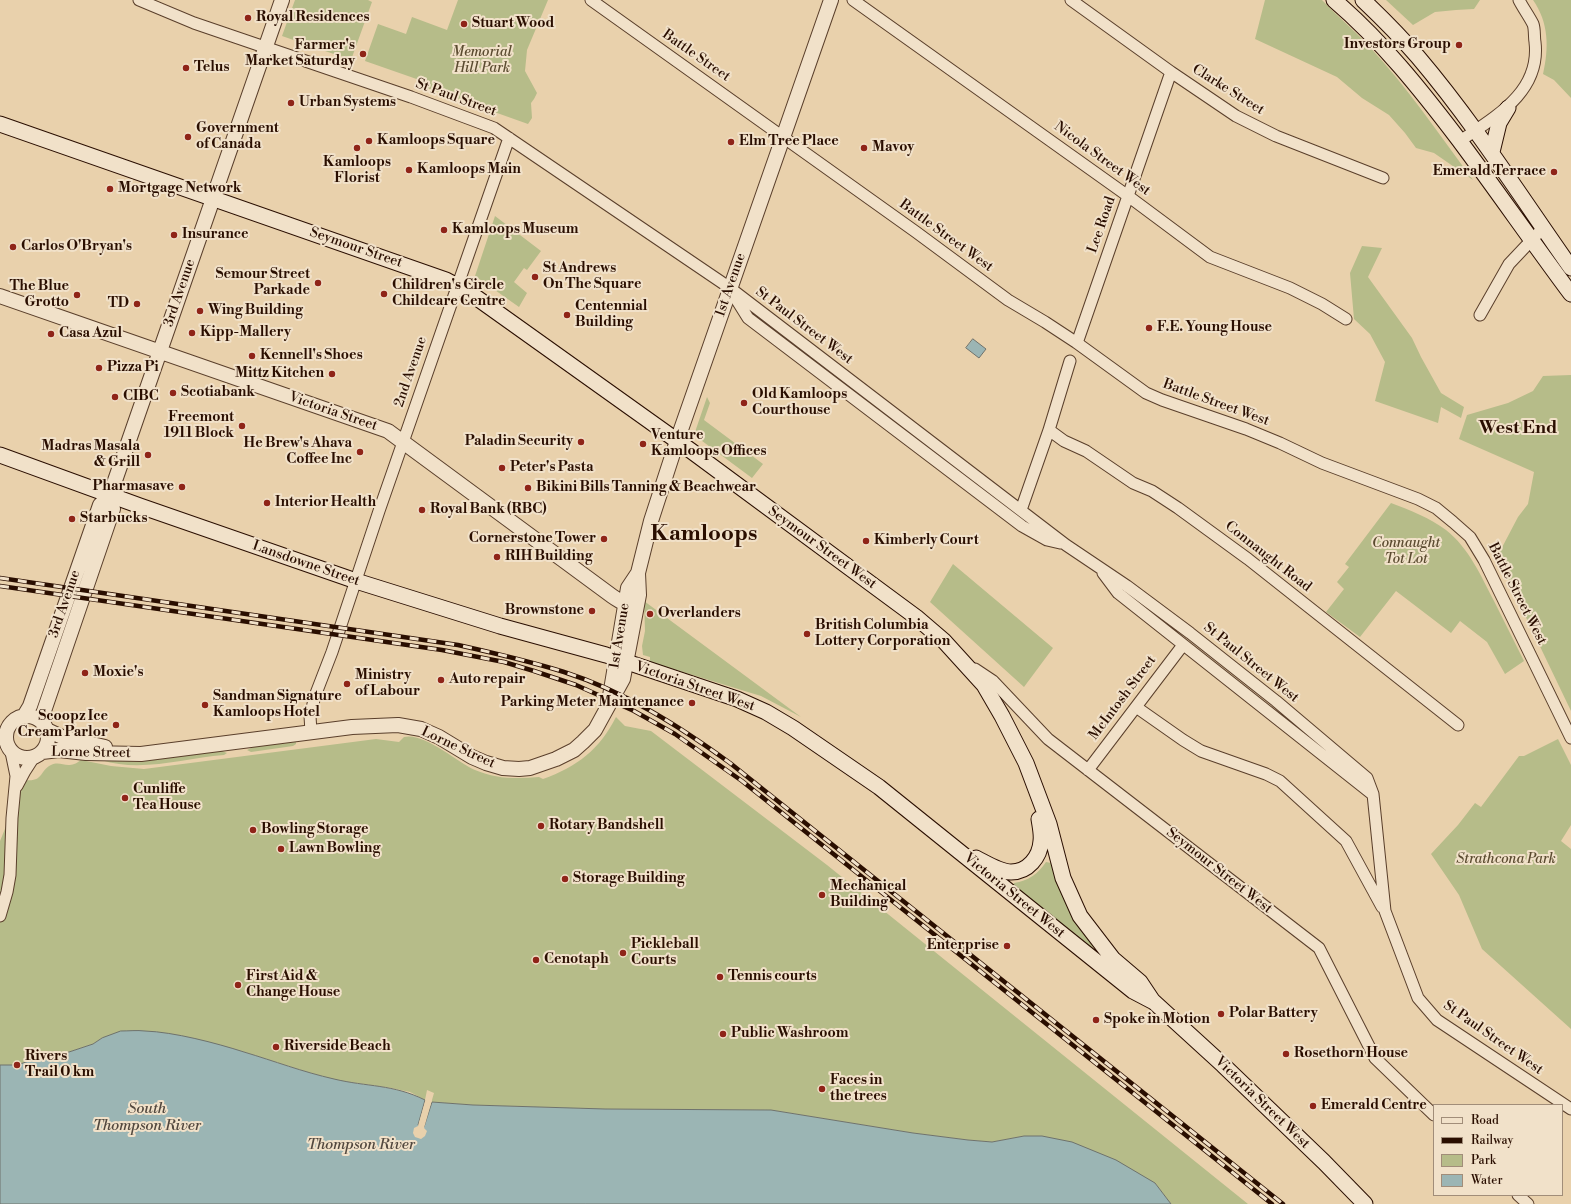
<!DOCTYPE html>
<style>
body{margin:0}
#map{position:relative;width:1571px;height:1204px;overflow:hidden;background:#e9d1ac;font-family:"Libre Bodoni",serif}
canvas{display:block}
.legend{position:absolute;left:1433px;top:1104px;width:130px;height:92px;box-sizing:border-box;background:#f1e1c9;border:1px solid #a18d79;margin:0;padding:5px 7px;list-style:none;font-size:12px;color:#2a0e00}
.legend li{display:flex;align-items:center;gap:8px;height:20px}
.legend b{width:20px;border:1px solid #a18d79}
</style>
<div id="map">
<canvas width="1571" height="1204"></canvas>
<ul class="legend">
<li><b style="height:5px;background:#f1e1c9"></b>Road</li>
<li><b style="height:5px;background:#2a0e00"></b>Railway</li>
<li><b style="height:11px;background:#b6bc89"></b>Park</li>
<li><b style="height:11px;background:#9bb5b4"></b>Water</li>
</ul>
</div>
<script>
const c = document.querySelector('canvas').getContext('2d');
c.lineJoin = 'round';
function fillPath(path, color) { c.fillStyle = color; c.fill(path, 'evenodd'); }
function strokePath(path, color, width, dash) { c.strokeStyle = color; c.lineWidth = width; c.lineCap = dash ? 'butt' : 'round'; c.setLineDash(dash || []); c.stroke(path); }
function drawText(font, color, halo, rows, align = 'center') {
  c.font = font + ' "Libre Bodoni",serif'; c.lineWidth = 4; c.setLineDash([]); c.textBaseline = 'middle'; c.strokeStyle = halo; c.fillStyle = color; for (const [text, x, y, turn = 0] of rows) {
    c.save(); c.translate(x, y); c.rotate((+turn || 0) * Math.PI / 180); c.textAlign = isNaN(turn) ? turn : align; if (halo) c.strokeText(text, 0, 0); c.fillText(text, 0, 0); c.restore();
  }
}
fillPath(new Path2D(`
 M295,0H368L372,2L351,60L282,36Z
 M458,0H548L527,50L525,71L537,93L534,99L531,103L532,118L528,124L427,88L428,83L365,61L378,24L406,34L412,17L447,30Z
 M1265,0H1322C1337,16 1353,29 1368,45C1407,87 1439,134 1473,180L1434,153L1416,148L1405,133L1389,115L1362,98L1337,77L1255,39Z
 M1386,0H1480L1474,9L1456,10L1435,12L1413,25Z
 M1533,0H1571V98L1554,80L1543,74C1549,48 1549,23 1533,0Z
 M495,216L541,251L527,270L524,268L514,282L527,293L519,307L475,276Z
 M1362,246L1382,248L1368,277L1412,338L1421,357L1441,393L1464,407L1461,418L1441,407L1438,423L1375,401L1385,362L1370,334L1354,319L1350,273Z
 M1571,375V711L1497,557L1518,517L1528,504L1534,472L1459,439L1467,415L1508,403L1533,391L1543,376Z
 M707,397L710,403L704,420L763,464L752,478L694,435Z
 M1391,503C1410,510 1430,518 1446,530C1469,548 1481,576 1494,601C1504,621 1514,641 1524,661L1505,674L1487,642L1460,621L1451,633L1396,591L1360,637L1326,612L1344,589L1337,582L1349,567L1345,564Z
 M953,564L1053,648L1024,687L930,602Z
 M644,601L801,717L761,696L650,662V657L643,655L642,646L645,631Z
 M616,717L625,726L651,731L827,865L1248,1204H1171L1155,1183L1024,1136L992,1142L968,1140L913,1133L771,1110L595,1109L473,1105L432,1102L424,1128L434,1093L427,1090L425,1100L410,1092L391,1088L335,1080L307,1072L244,1052L181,1036L102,1038L93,1044L66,1053L52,1056L40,1055L29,1061L17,1065H0V841L25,780C44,782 39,771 51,765C62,760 67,771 81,760L111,766L144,769L376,739L399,742L404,737C424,732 457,762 475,770C496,779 516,779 539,777L543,779C577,767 600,749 616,717Z
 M1558,739L1571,765V825L1561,841L1571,849V1029L1482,949L1459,895L1431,854L1458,825L1475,803L1481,807L1519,756H1524Z
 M296,742V744L293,746L251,752L247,750L253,747Z
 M222,751L227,753L224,755C183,758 142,773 101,760V758L139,762Z
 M1046,862L1051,863L1063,896L1073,916L1095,950L1013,887L1014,883C1028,881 1038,874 1046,862Z`), '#b6bc89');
const water = new Path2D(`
 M973,339L986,349L979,358L966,348Z
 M121,1031C129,1031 137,1030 145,1031C174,1032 216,1043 244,1052C274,1061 303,1072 334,1079C367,1087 393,1084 425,1100L418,1125L424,1127L432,1102L473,1105L605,1109L771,1110L913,1133L968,1140L992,1142L1024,1136H1042L1072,1142L1116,1160L1155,1183L1171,1204H0V1065H17L29,1061L40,1055L52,1056L66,1053L93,1044L102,1038Z`);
fillPath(water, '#9bb5b4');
strokePath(water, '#6e726c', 1);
fillPath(new Path2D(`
 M426,1098L427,1100L421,1123H424L430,1101L432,1100L424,1128L427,1131L425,1136L421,1139L415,1137L413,1133L414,1128L418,1126Z`), '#e9d1ac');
const minor = new Path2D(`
 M139,0L194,23L411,97L494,128L730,288L1066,545L1127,586L1190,633L1276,701L1367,778L1373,794L1385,911L1418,998L1437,1020L1571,1109
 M591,0L916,232L1008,300L1045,322L1077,343L1146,393L1162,400L1246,429L1280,443L1322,463L1418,499L1436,508L1453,522L1470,537L1484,560L1571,738
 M853,0L1128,196L1210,257L1290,288L1322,304L1346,319
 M1071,0L1171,72L1236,116L1276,136L1383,178
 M1460,141C1495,117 1541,92 1535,42C1534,37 1535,29 1533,24C1529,16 1523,8 1519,0
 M733,294L748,318L1022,526L1047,540L1060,543
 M1480,315L1509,264L1543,228
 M1077,343L1171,72
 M1049,430L1064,441L1086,451L1133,483L1152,491L1178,508L1248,559L1458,725
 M1021,510L1049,430L1070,361
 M1103,573L1118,593L1372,794
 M975,669L993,681L1048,739L1319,948L1375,1058L1434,1115
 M1136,707L1183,740L1201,751L1266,774L1280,781L1346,841L1382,907
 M311,732L310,716L315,696L332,652L379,511L509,138
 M1088,770L1183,645
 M17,786L25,771L34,757
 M0,916L7,892L10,875L12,818L16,776L11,752
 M1518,1195L1528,1204`);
const tertiary = new Path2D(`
 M0,296L388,431L612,596C626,606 632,604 629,623
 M610,696L628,588L638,573
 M6 737a21 21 0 1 1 42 0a21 21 0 1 1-42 0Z
 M24,716L30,706L100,505L110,495L282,0
 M41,721L44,711L113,509L110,495
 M47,730L62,737L105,747
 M42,752L59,750L86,753L141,754L352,727L398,725L421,729L439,737L472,757L486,763L503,768L519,769L530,768L556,759L574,750L583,742L595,730L623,679L639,595L638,573L651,521L677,441L831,0`);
const secondary = new Path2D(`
 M1334,0C1382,41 1421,90 1459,140C1497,191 1533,243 1571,294
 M1363,0C1382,18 1401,37 1418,57C1474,123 1521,197 1571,268
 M0,124L446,280L470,293L690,450L916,617L944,641L984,685L1002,716L1026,763L1049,824L1063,878L1080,916L1113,959L1140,982L1152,1000
 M1492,152L1499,123L1508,108
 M0,455L140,506L356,581L500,626L606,655L737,699L766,712L793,728L879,787L1133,991L1154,1002L1223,1065L1324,1162L1365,1204
 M976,858C986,863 1000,872 1011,872C1028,872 1040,857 1041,841C1042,834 1040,826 1039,819`);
strokePath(minor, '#5a3f2b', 13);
strokePath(tertiary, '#5a3f2b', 16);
strokePath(secondary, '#2a0e00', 17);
strokePath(minor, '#f1e1c9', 11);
strokePath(tertiary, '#f1e1c9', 14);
strokePath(secondary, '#f1e1c9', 15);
const rail = new Path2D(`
 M0,578L458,645C494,653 529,661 564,672C624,691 679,726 730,763L1283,1204
 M0,586L442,650L504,662L534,671L576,685L634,711L675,734L742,781L1272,1204`);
strokePath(rail, '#2a0e00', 4.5);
strokePath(rail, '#f1e1c9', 3, [9]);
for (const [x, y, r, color] of [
 [248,18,4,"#8f2418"],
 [464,24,4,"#8f2418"],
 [1459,45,4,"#8f2418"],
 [363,54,4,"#8f2418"],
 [186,68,4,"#8f2418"],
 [291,103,4,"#8f2418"],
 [188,137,4,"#8f2418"],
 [369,141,4,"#8f2418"],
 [731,142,4,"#8f2418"],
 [357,148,4,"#8f2418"],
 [864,148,4,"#8f2418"],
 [409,170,4,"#8f2418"],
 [1554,172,4,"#8f2418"],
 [110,189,4,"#8f2418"],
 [444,230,4,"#8f2418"],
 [174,235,4,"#8f2418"],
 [13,247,4,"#8f2418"],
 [535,277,4,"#8f2418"],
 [318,283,4,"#8f2418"],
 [384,294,4,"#8f2418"],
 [77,295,4,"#8f2418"],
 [137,304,4,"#8f2418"],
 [200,311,4,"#8f2418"],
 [567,315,4,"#8f2418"],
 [1149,328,4,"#8f2418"],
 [192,333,4,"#8f2418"],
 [51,334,4,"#8f2418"],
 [252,356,4,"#8f2418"],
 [99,368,4,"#8f2418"],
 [332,374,4,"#8f2418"],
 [173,393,4,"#8f2418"],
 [115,397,4,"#8f2418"],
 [744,403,4,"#8f2418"],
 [242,426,4,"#8f2418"],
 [581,442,4,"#8f2418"],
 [643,444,4,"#8f2418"],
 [360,452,4,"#8f2418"],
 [148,455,4,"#8f2418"],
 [502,468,4,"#8f2418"],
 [182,487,4,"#8f2418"],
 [528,488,4,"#8f2418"],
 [267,503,4,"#8f2418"],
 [422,510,4,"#8f2418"],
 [72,519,4,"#8f2418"],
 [604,539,4,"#8f2418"],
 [866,541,4,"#8f2418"],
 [497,557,4,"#8f2418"],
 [592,611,4,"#8f2418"],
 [650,614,4,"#8f2418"],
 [807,634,4,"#8f2418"],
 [85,673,4,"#8f2418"],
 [441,680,4,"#8f2418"],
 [347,684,4,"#8f2418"],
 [692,703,4,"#8f2418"],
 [205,705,4,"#8f2418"],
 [116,725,4,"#8f2418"],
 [125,798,4,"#8f2418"],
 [541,826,4,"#8f2418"],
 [253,830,4,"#8f2418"],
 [281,849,4,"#8f2418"],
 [565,879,4,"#8f2418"],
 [822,895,4,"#8f2418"],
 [1007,946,4,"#8f2418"],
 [623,953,4,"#8f2418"],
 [536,960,4,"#8f2418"],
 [720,977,4,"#8f2418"],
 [238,985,4,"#8f2418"],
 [1221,1014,4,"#8f2418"],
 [1096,1020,4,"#8f2418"],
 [723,1034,4,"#8f2418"],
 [276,1047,4,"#8f2418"],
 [1286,1054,4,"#8f2418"],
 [17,1065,4,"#8f2418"],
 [822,1089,4,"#8f2418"],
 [1313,1106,4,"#8f2418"]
]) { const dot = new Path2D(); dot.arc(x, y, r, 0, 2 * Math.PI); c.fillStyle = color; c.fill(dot); strokePath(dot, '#f1e1c9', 1.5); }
drawText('bold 14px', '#2a0e00', '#f1e1c9', [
 ["Royal Residences",256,18],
 ["Stuart Wood",472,24],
 ["Investors Group",1451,45,"right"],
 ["Farmer's",355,46,"right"],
 ["Market Saturday",355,62,"right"],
 ["Telus",194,68],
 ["Urban Systems",299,103],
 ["Government",196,129],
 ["of Canada",196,145],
 ["Kamloops Square",377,141],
 ["Elm Tree Place",739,142],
 ["Mavoy",872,148],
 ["Kamloops",357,163,"center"],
 ["Florist",357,179,"center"],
 ["Kamloops Main",417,170],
 ["Emerald Terrace",1546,172,"right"],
 ["Mortgage Network",118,189],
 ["Kamloops Museum",452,230],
 ["Insurance",182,235],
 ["Carlos O'Bryan's",21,247],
 ["St Andrews",543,269],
 ["On The Square",543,285],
 ["Semour Street",310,275,"right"],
 ["Parkade",310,291,"right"],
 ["Children's Circle",392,286],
 ["Childcare Centre",392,302],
 ["The Blue",69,287,"right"],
 ["Grotto",69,303,"right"],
 ["TD",129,304,"right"],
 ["Centennial",575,307],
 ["Building",575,323],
 ["Wing Building",208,311],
 ["F.E. Young House",1157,328],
 ["Kipp-Mallery",200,333],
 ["Casa Azul",59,334],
 ["Kennell's Shoes",260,356],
 ["Pizza Pi",107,368],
 ["Mittz Kitchen",324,374,"right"],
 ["Scotiabank",181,393],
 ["Old Kamloops",752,395],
 ["Courthouse",752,411],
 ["CIBC",123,397],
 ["Freemont",234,418,"right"],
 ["1911 Block",234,434,"right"],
 ["Venture",651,436],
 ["Kamloops Offices",651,452],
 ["Paladin Security",573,442,"right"],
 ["He Brew's Ahava",352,444,"right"],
 ["Coffee Inc",352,460,"right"],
 ["Madras Masala",140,447,"right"],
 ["& Grill",140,463,"right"],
 ["Peter's Pasta",510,468],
 ["Pharmasave",174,487,"right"],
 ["Bikini Bills Tanning & Beachwear",536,488],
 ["Interior Health",275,503],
 ["Royal Bank (RBC)",430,510],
 ["Starbucks",80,519],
 ["Cornerstone Tower",596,539,"right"],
 ["Kimberly Court",874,541],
 ["RIH Building",505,557],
 ["Brownstone",584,611,"right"],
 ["Overlanders",658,614],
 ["British Columbia",815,626],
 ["Lottery Corporation",815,642],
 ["Moxie's",93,673],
 ["Ministry",355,676],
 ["of Labour",355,692],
 ["Auto repair",449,680],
 ["Sandman Signature",213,697],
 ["Kamloops Hotel",213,713],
 ["Parking Meter Maintenance",684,703,"right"],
 ["Scoopz Ice",108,717,"right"],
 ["Cream Parlor",108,733,"right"],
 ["Cunliffe",133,790],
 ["Tea House",133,806],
 ["Rotary Bandshell",549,826],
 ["Bowling Storage",261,830],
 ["Lawn Bowling",289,849],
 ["Storage Building",573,879],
 ["Mechanical",830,887],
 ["Building",830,903],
 ["Pickleball",631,945],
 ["Courts",631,961],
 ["Enterprise",999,946,"right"],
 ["Cenotaph",544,960],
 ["First Aid &",246,977],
 ["Change House",246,993],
 ["Tennis courts",728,977],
 ["Polar Battery",1229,1014],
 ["Spoke in Motion",1104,1020],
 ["Public Washroom",731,1034],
 ["Riverside Beach",284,1047],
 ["Rosethorn House",1294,1054],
 ["Rivers",25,1057],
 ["Trail 0 km",25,1073],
 ["Faces in",830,1081],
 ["the trees",830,1097],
 ["Emerald Centre",1321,1106]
], 'left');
drawText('italic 14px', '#5b4b30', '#f1e1c9', [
 ["Memorial",482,53],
 ["Hill Park",482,69],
 ["Connaught",1406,544],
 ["Tot Lot",1406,560],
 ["Strathcona Park",1506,860]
]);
drawText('14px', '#2a0e00', '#f1e1c9', [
 ["Battle Street",696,56,35],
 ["Clarke Street",1228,90,32],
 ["St Paul Street",456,98,20],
 ["Nicola Street West",1102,159,36],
 ["Lee Road",1102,225,-71],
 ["Battle Street West",946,236,36],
 ["Seymour Street",356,248,19],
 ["1st Avenue",731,285,-71],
 ["3rd Avenue",180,293,-71],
 ["St Paul Street West",804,326,37],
 ["2nd Avenue",411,372,-71],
 ["Battle Street West",1216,403,20],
 ["Victoria Street",333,412,19],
 ["Seymour Street West",822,548,36],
 ["Connaught Road",1268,557,38],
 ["Lansdowne Street",306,564,19],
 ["Battle Street West",1517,594,63],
 ["3rd Avenue",65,604,-71],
 ["1st Avenue",620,636,-81],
 ["St Paul Street West",1251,663,39],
 ["Victoria Street West",695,687,19],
 ["McIntosh Street",1123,698,-53],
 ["Lorne Street",458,748,25],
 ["Lorne Street",91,753,1],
 ["Seymour Street West",1219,871,38],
 ["Victoria Street West",1014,896,39],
 ["St Paul Street West",1493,1038,35],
 ["Victoria Street West",1262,1103,44]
]);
drawText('italic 15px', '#52483f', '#f1e1c9', [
 ["South",147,1109],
 ["Thompson River",147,1126],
 ["Thompson River",361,1145]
]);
drawText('bold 18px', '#2a0e00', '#f1e1c9', [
 ["West End",1518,429]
]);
drawText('bold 22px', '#2a0e00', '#f1e1c9', [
 ["Kamloops",704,535]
]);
</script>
